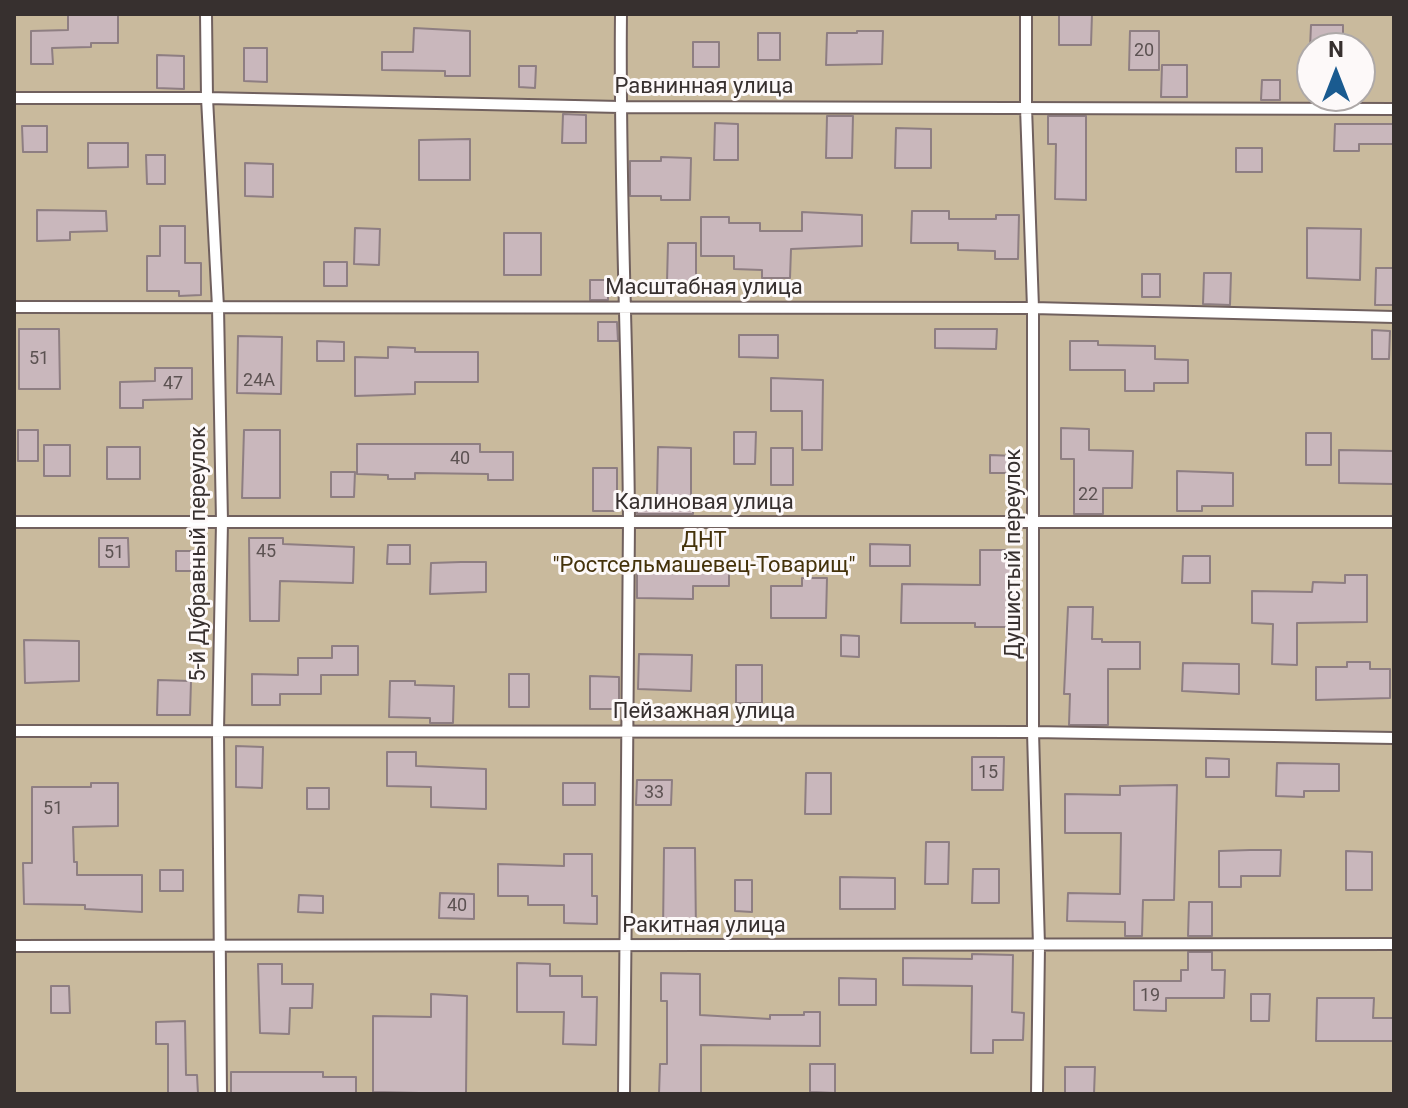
<!DOCTYPE html>
<meta charset="utf-8">
<style>
body{margin:0}
#map{position:relative;width:1408px;height:1108px;overflow:hidden;background:#fbe8e5;font-family:Roboto,sans-serif}
canvas{display:block}
.frame{position:absolute;inset:0;border:16px solid #37302f;pointer-events:none}
.north{position:absolute;left:1296px;top:32px;width:80px;height:80px;box-sizing:border-box;background:#fdf9f9;border:2px solid #aea9a8;border-radius:50%;rotate:0deg;font-size:22px;font-weight:700;line-height:32px;text-align:center;color:#37302f}
.north::after{content:'';display:block;margin:auto;width:28px;height:36px;background:#1a5b90;clip-path:polygon(50% 0,100% 100%,50% 72%,0 100%)}
</style>
<div id="map">
<canvas width="1408" height="1108"></canvas>
<div class="frame"></div>
<div class="north">N</div>
</div>
<script>
const c = document.querySelector('canvas').getContext('2d');
c.lineJoin = 'round';
function fillPath(path, color) { c.fillStyle = color; c.fill(path, 'evenodd'); }
function strokePath(path, color, width, dash) { c.strokeStyle = color; c.lineWidth = width; c.lineCap = dash ? 'butt' : 'round'; c.setLineDash(dash || []); c.stroke(path); }
function drawText(font, color, halo, rows, align = 'center') {
  c.font = font + ' Roboto,sans-serif'; c.lineWidth = 6; c.setLineDash([]); c.textBaseline = 'middle'; c.strokeStyle = halo; c.fillStyle = color; for (const [text, x, y, turn = 0] of rows) {
    c.save(); c.translate(x, y); c.rotate((+turn || 0) * Math.PI / 180); c.textAlign = isNaN(turn) ? turn : align; if (halo) c.strokeText(text, 0, 0); c.fillText(text, 0, 0); c.restore();
  }
}
fillPath(new Path2D(`
 M14,14H1394V1094H14ZM1312,48H1360V96H1312Z`), '#c9ba9d');
const building = new Path2D(`
 M68,14H118V43H91V47L52,48L53,64H31V31L68,30Z
 M1059,14H1092L1091,45H1059Z
 M1311,25H1343V48H1310Z
 M414,28L470,31V76H445V71L382,70V52H413Z
 M857,31H883L882,64L826,65L827,33H857Z
 M1130,31H1159V70H1129Z
 M758,33H780V60H758Z
 M693,42H719V67H693Z
 M244,48H267V82L244,81Z
 M157,55L184,56V89L157,88Z
 M1162,65H1187V97H1161Z
 M519,66H536L535,88L519,87Z
 M1262,80H1280V100H1261Z
 M563,114L586,115V143H562Z
 M827,116H853L852,158H826Z
 M1048,116H1086V200L1055,199L1056,144H1048Z
 M715,123L738,124V160H714Z
 M1335,124H1394V144H1359V151H1334Z
 M22,126H47V152H23Z
 M896,128L931,129V168H895Z
 M470,139V180H419V140Z
 M88,143H128V167L88,168Z
 M1236,148H1262V172H1236Z
 M146,155H165V184H147Z
 M661,157L691,158L690,200H661V196H630V161H661Z
 M245,163L273,164V197L245,196Z
 M37,210L106,211L107,231L70,232V240L37,241Z
 M912,211H949V219H996V215H1019L1018,259H995V251L958,250V243H911Z
 M802,212L862,215V246L791,249L790,278H762V270L734,269V256H701V217H729V223H760V231H802Z
 M160,226H185V263H201V295L179,296V291H147V256H160Z
 M355,228L380,229L379,265L354,264Z
 M1307,228L1361,229L1360,280L1307,278Z
 M504,233H541V275H504Z
 M668,243H696V282H667Z
 M324,262H347V286H324Z
 M1376,268H1394V305H1375Z
 M1204,273H1231L1230,305L1203,304Z
 M1142,274H1160V297H1142Z
 M590,280H608V300H590Z
 M598,322H617L618,341H598Z
 M19,329H59L60,389H19Z
 M935,329H997L996,349L935,348Z
 M1372,330L1390,331L1389,359H1372Z
 M739,335H778V358L739,357Z
 M238,336L282,337L281,394L237,393Z
 M317,341L344,342V361H317Z
 M1070,341H1098V345L1155,346V359L1188,360V383H1154V391H1125V370H1070Z
 M388,347L415,348V352H478V382H415V394L355,396V357L388,358Z
 M155,368H192V399L143,400V408H120V382L155,381Z
 M771,378L823,380L822,450H802V411H771Z
 M1061,428L1089,429V450L1133,451L1132,488H1103V514H1074V459H1061Z
 M18,430H38V461H18Z
 M244,430H280V498H242Z
 M734,432H756L755,464H734Z
 M1306,433H1331V465H1306Z
 M357,444H480V452H513V480H488V474L415,473V479H388V475L357,474Z
 M44,445H70V476H44Z
 M107,447H140V479H107Z
 M658,447L691,448V497H693V514H637V498H657Z
 M771,448H793V485H771Z
 M1339,450L1394,451V484L1339,483Z
 M990,455L1016,456V473H990Z
 M593,468H617V511H593Z
 M1177,471L1233,473V506H1202V511H1177Z
 M331,472H355L354,497H331Z
 M99,538H128L129,567H99Z
 M249,538H283V544L354,547L353,583L280,581L279,621H250Z
 M870,544L910,545V566H870Z
 M388,545H410V564H387Z
 M980,550H1015L1014,627H975V623H901L902,584L980,585Z
 M176,551H196V571H176Z
 M1183,556H1210V583H1182Z
 M461,562H486V592L430,594L431,563Z
 M670,566L729,567V586H693V599L637,598V567Z
 M1345,575H1367V622L1297,623V665L1272,664L1273,624L1252,623V591L1312,592L1313,582L1345,583Z
 M802,578H827L826,618H771V586H802Z
 M1068,607H1093L1092,639H1102V642H1140V669H1108V725H1069L1070,694H1064Z
 M841,635L859,636V657L841,656Z
 M24,640L79,641V681L25,683Z
 M332,646H358V675H321V694H280V705H252V674L298,675V658H332Z
 M639,654L692,655L691,691L638,689Z
 M1347,662H1370V669H1390V698L1316,700V667H1347Z
 M1183,663L1239,664V694L1182,691Z
 M736,665H762V703H736Z
 M509,674H529V707H509Z
 M590,676L619,677V709H590Z
 M158,680L191,681L190,715H157Z
 M390,681H415V685L454,686L453,723H430V718L389,717Z
 M236,746L263,747L262,788L236,787Z
 M387,752H416V766L486,769V809L431,807V787L387,786Z
 M972,757H1004L1003,790H972Z
 M1206,758L1229,759V777H1206Z
 M1277,763L1339,764V791H1304V797L1276,796Z
 M806,773H831V814H805Z
 M637,780H672L671,805H636Z
 M91,783H118V826L73,827L74,862H77V875H142V912L85,909V905L24,904L23,863H32V787H91Z
 M563,783H595V805H563Z
 M1177,785L1174,900H1143L1142,936H1125V922L1067,921L1068,893L1120,894L1121,833H1065V794L1120,795V786Z
 M307,788H329V809H307Z
 M926,842H949L948,884H925Z
 M664,848H695L696,932H663Z
 M1250,850H1281L1280,876H1241V887H1219V851Z
 M1346,851L1372,852V890H1346Z
 M564,854H592V896H597V924L564,923V905H528V896H498V864L564,866Z
 M973,869H999V903H972Z
 M160,870H183V891H160Z
 M840,877L895,878V909H840Z
 M735,880H752V912L735,911Z
 M440,893L474,894V919L439,918Z
 M299,895L323,896V913L298,912Z
 M1189,902H1212V936H1188Z
 M1188,952H1212V970H1225L1224,998H1166V1011L1134,1010V981H1181V970H1188Z
 M972,954L1013,955L1012,1012L1024,1013L1023,1040H993V1053H971L972,986L903,985V958L972,959Z
 M517,963L550,964V976H582V997H597L596,1045L563,1044L564,1012H517Z
 M258,964H282V984H313L312,1008H290L289,1034L260,1033Z
 M661,973L700,974V1015L770,1019V1015H804V1012H820V1046L701,1045V1094H659L660,1064H667V1001H661Z
 M839,978L876,979V1005H839Z
 M51,986H69L70,1013H51Z
 M431,994L467,996L466,1094L373,1092V1016L431,1017Z
 M1251,994H1270L1269,1021H1251Z
 M1317,998H1374L1373,1018H1394V1041H1316Z
 M185,1021L186,1075H197L198,1094H168V1044H156V1022Z
 M810,1064H835V1093L810,1092Z
 M1065,1067H1095L1094,1094H1065Z
 M231,1072H323V1077H356V1094H231Z`);
fillPath(building, '#c9b7bc');
strokePath(building, '#8e7e82', 2);
const service = new Path2D(`
 M206,14L207,98L218,307L222,522L218,731L221,1094
 M621,14C619,183 628,352 629,521C629,712 625,903 624,1094
 M1026,14V107L1033,308V732L1039,946L1037,1094
 M14,98H207L620,107L1394,109
 M14,307L1033,308L1394,317
 M14,522H1394
 M14,731L1033,732L1394,738
 M14,946L1394,944`);
strokePath(service, '#70605e', 14);
strokePath(service, '#fff', 10);
drawText('18px', '#5c5252', null, [
 ["20",1144,51],
 ["51",39,359],
 ["24А",259,381],
 ["47",173,384],
 ["40",460,459],
 ["22",1088,495],
 ["45",266,552],
 ["51",114,553],
 ["15",988,773],
 ["33",654,793],
 ["51",53,809],
 ["40",457,906],
 ["19",1150,996]
]);
drawText('22px', '#37302f', '#fdf9f9', [
 ["Равнинная улица",704,87],
 ["Масштабная улица",704,288],
 ["Калиновая улица",704,503],
 ["5-й Дубравный переулок",199,554,-90],
 ["Душистый переулок",1014,554,-90],
 ["Пейзажная улица",704,712],
 ["Ракитная улица",704,926]
]);
drawText('22px', '#44320a', '#fdf9f9', [
 ["ДНТ",704,541],
 ["\"Ростсельмашевец-Товарищ\"",704,566]
]);
</script>
